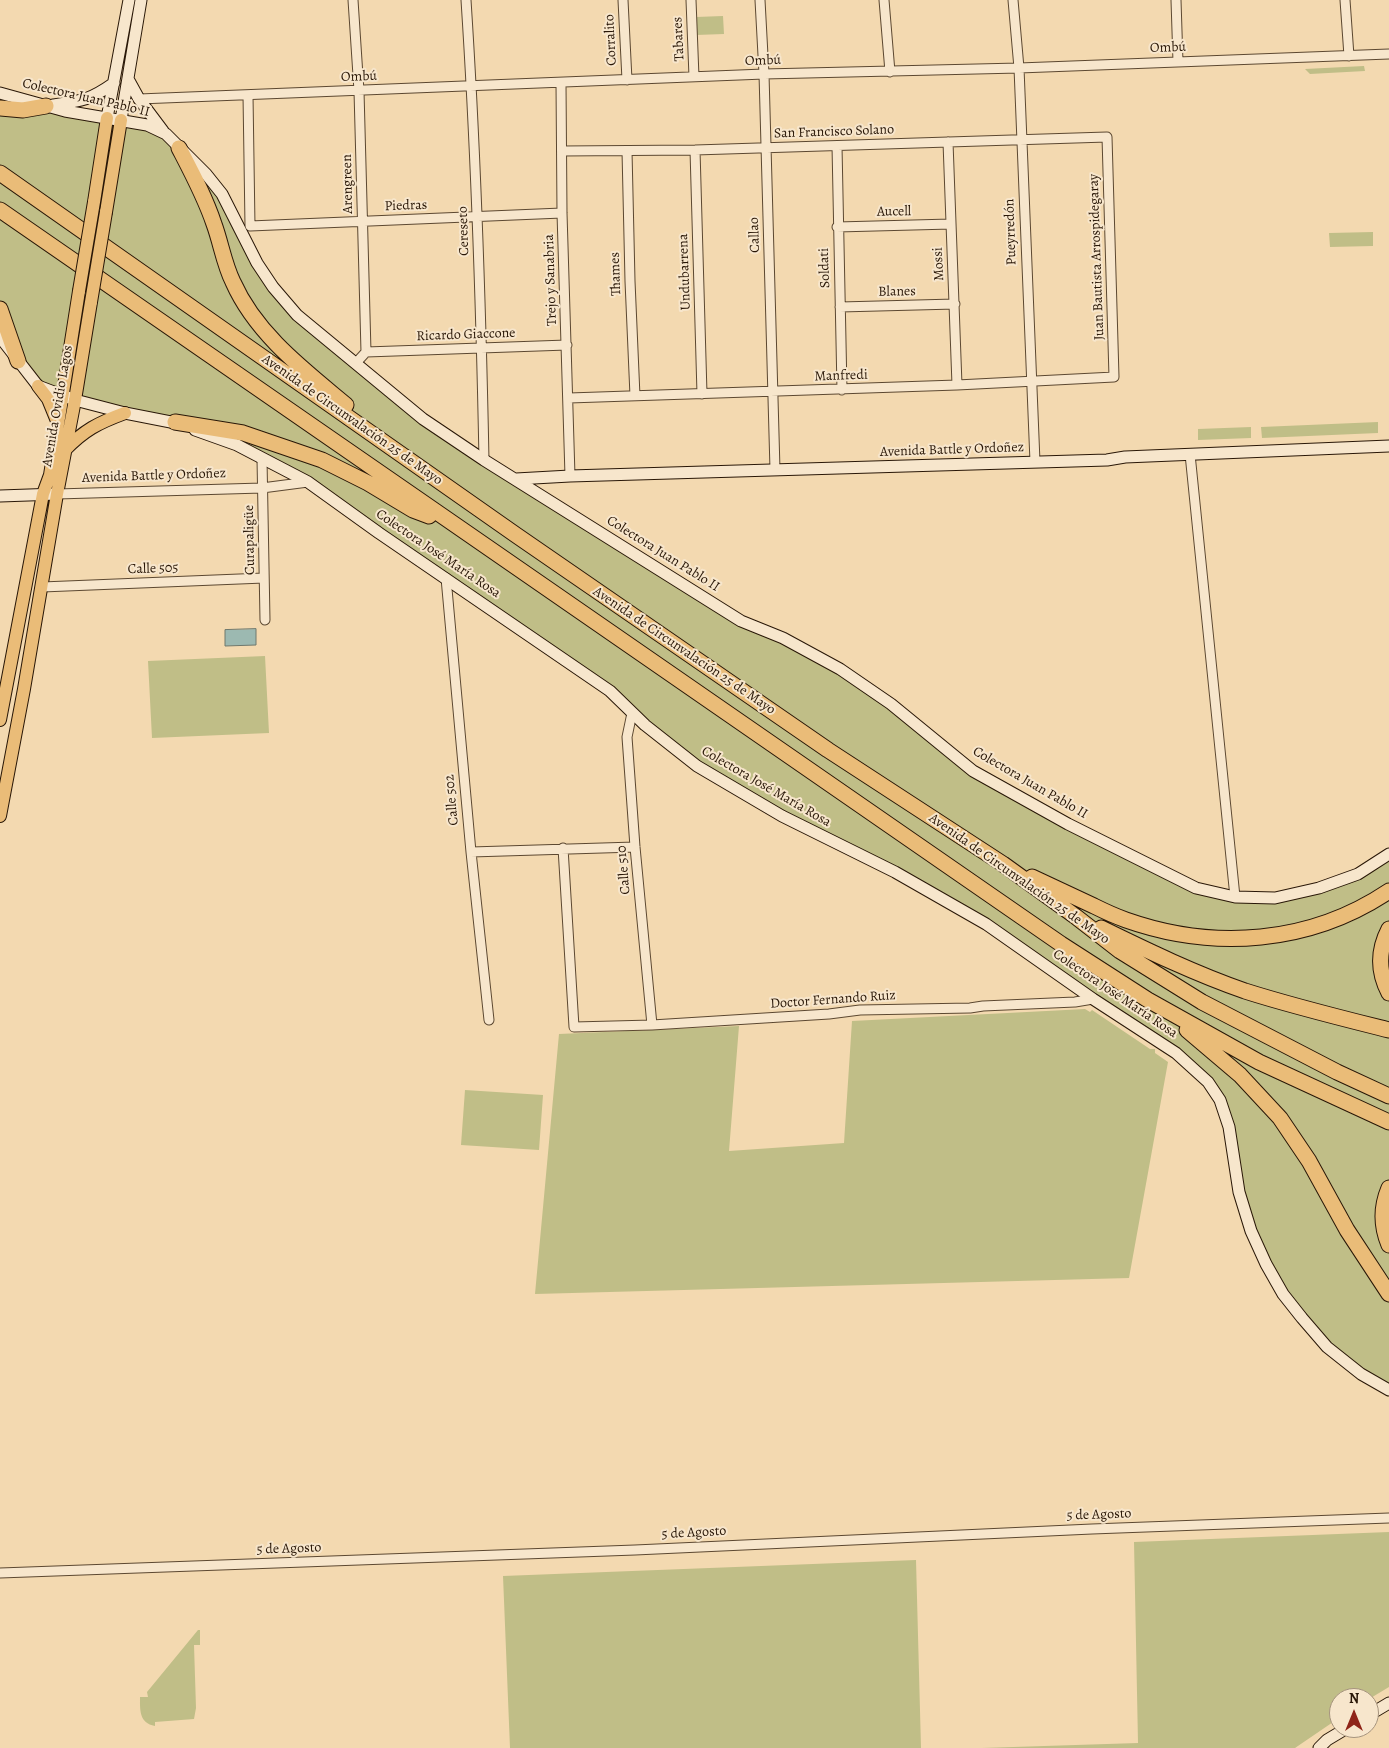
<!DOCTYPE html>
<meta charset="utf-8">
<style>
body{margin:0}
#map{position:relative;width:1389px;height:1748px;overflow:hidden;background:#f3d9b0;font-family:Alegreya,serif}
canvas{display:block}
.north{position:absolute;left:1329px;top:1688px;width:50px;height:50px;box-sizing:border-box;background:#f7e6cc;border:1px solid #a5937d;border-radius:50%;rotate:0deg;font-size:14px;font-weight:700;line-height:20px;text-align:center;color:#291707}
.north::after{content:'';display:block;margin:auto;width:18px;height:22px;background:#8f2418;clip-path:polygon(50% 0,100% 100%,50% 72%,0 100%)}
</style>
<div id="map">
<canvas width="1389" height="1748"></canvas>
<div class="north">N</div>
</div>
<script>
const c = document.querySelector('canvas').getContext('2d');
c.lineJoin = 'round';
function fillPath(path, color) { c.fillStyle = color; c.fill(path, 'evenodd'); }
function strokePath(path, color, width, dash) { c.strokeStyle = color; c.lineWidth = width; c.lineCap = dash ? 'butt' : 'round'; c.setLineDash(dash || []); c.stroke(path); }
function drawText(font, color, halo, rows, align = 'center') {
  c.font = font + ' Alegreya,serif'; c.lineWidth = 4; c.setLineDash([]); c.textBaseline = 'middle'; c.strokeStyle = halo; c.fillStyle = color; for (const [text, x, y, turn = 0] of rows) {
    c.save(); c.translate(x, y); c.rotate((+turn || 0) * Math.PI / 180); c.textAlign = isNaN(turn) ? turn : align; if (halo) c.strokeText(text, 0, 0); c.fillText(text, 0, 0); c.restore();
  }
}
fillPath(new Path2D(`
 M723,16L724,34L696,35V17Z
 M1364,66L1365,71L1310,74L1305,69Z
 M0,93L147,125L206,174L273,287L423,419L741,621L840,669L973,771L1196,888L1235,897L1319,888L1389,854V1390L1327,1347L1266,1264L1233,1152L1208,1082L986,924L697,766L610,691L308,482L237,445L38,386L0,337Z
 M1373,232V246L1330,247L1329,233Z
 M1378,422V433L1262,438L1261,427Z
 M1251,427V438L1198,440V429Z
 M265,656L269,733L152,738L148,661Z
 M1085,1009L1090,1012L1092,1010L1150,1049H1155V1053L1168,1062L1129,1278L535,1294L559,1034L739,1026L729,1151L844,1143L852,1021Z
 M465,1090L543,1095L539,1150L461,1145Z
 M1389,1532V1687L1369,1699L1339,1698V1718L1295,1748H982L1138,1743L1134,1542Z
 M916,1560L921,1748H510L503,1576Z
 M198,1630H200V1645H194L196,1708L194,1719L155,1722V1726C139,1723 140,1710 140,1697H148L147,1692Z`), '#c0be87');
const water = new Path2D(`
 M256,629V645L225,646V630Z`);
fillPath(water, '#9cb9b1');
strokePath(water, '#6e786d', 1);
const street = new Path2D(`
 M353,0L359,91L366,352L356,363
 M466,0C476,153 481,307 484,460
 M623,0L627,80
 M691,0L694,77
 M760,0L764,74L775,470
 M884,0L890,72
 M1013,0L1019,68L1035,462
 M1176,0L1178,62
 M1345,0L1349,56
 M561,83L562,213L570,476
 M248,95L250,226
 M139,99L764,74L1019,68L1389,54
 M948,142L957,385
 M837,146L842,390
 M695,150L702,394
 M562,151L695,150L1107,137L1114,377L957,385L569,398
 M627,151L630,281L635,396
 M250,226L562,213
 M837,227L951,224
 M840,307L955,304
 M366,352L567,345
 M1190,454L1235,897
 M262,459L265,620
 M57,494L262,488L308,482
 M446,578L471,852L489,1020
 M42,587L264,578
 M632,713L627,737L635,847L652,1025
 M563,848L574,1027L652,1025L829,1014L860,1010L970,1008L983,1006L1075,1002L1093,999
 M471,852L635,847
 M0,1573L635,1550L1092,1529L1389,1518`);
const secondary = new Path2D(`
 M128,79L139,99L163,131
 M0,93L65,111L147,125L166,134L206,174L222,194L257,263L273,287L297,315L423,419L484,460L741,621L783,638L840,669L891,704L973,771L1068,824L1196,888L1235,897L1275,898L1319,888L1358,874L1389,854
 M53,105C82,101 90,100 114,83
 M107,118L129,0
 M121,120L141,0
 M0,337L38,386L75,400L125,413L181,424
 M195,430L237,445L308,482L379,533L610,691L645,725L697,766L782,816L895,872L986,924L1093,999L1176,1053L1208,1082L1220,1100L1229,1127L1239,1192L1251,1231L1266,1264L1283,1294L1302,1318L1327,1347L1361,1374L1389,1390
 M516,479L570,476L1107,460L1125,457L1389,446
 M0,496L57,494
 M1369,1715L1389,1703
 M1319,1748L1327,1740L1347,1728`);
const primary = new Path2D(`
 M94,202L107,118
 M106,212L121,120
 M38,386L48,399L57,421
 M64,451C84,430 98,423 125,413
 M0,720L43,494L50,475L79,291
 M0,816L24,689L57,494L75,400L91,302`);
const highway = new Path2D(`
 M0,108L23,110L46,106
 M179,148C192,173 205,197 214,224C221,243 224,264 233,282C256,334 304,370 346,405
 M0,173L516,535L828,750L1003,864L1075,916L1120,951L1202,1002L1337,1072L1389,1096
 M0,210L1061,944L1148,1000L1259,1062L1389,1122
 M0,309L18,361
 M175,422L243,433L322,460L368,483L413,510L429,516
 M1032,877C1053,887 1073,896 1094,906C1104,911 1115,916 1126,920C1214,951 1310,944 1389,891
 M1101,928C1148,951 1196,974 1245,991C1292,1006 1341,1018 1389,1030
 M1389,929C1378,950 1378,972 1389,993
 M1187,1030L1240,1075L1280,1118L1309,1161L1347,1230L1389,1294
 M1389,1188C1381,1207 1381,1226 1389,1245`);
strokePath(street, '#5c4831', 11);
strokePath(secondary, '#291707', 13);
strokePath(primary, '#291707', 14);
strokePath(highway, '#291707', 17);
strokePath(street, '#f7e6cc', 9);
strokePath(secondary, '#f7e6cc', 11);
strokePath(primary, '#eabc78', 12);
strokePath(highway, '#eabc78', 15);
const primaryBridge = new Path2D(`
 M79,291L94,202
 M91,302L106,212`);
strokePath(primaryBridge, '#291707', 14, []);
strokePath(primaryBridge, '#eabc78', 12);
drawText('14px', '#291707', '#f7e6cc', [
 ["Tabares",679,39,-93],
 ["Corralito",611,40,-93],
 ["Ombú",1168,48,-2],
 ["Ombú",763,61,-2],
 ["Ombú",359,77,-2],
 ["Colectora Juan Pablo II",86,98,13],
 ["San Francisco Solano",834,132,-2],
 ["Arengreen",348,184,-91],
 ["Piedras",406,206,-2],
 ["Aucell",894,212,-1],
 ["Cereseto",464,231,-92],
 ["Pueyrredón",1011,232,-92],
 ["Callao",755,235,-92],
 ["Juan Bautista Arrospidegaray",1097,257,-92],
 ["Mossi",939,264,-93],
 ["Soldati",825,268,-92],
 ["Undubarrena",685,272,-92],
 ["Thames",616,274,-92],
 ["Trejo y Sanabria",551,280,-92],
 ["Blanes",897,292,-1],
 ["Ricardo Giaccone",466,335,-2],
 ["Manfredi",841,376,-2],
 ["Avenida Ovidio Lagos",58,406,-80],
 ["Avenida de Circunvalación 25 de Mayo",352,420,35],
 ["Avenida Battle y Ordoñez",952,450,-2],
 ["Avenida Battle y Ordoñez",154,476,-2],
 ["Curapaligüe",250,540,-91],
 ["Colectora José María Rosa",438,554,34],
 ["Colectora Juan Pablo II",663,554,32],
 ["Calle 505",153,569,-2],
 ["Avenida de Circunvalación 25 de Mayo",684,651,34],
 ["Colectora Juan Pablo II",1030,783,30],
 ["Colectora José María Rosa",766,787,30],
 ["Calle 502",452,800,-95],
 ["Calle 510",624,870,-95],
 ["Avenida de Circunvalación 25 de Mayo",1019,879,35],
 ["Colectora José María Rosa",1115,994,34],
 ["Doctor Fernando Ruiz",833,1000,-4],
 ["5 de Agosto",1099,1515,-2],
 ["5 de Agosto",694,1533,-3],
 ["5 de Agosto",289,1549,-2]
]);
</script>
